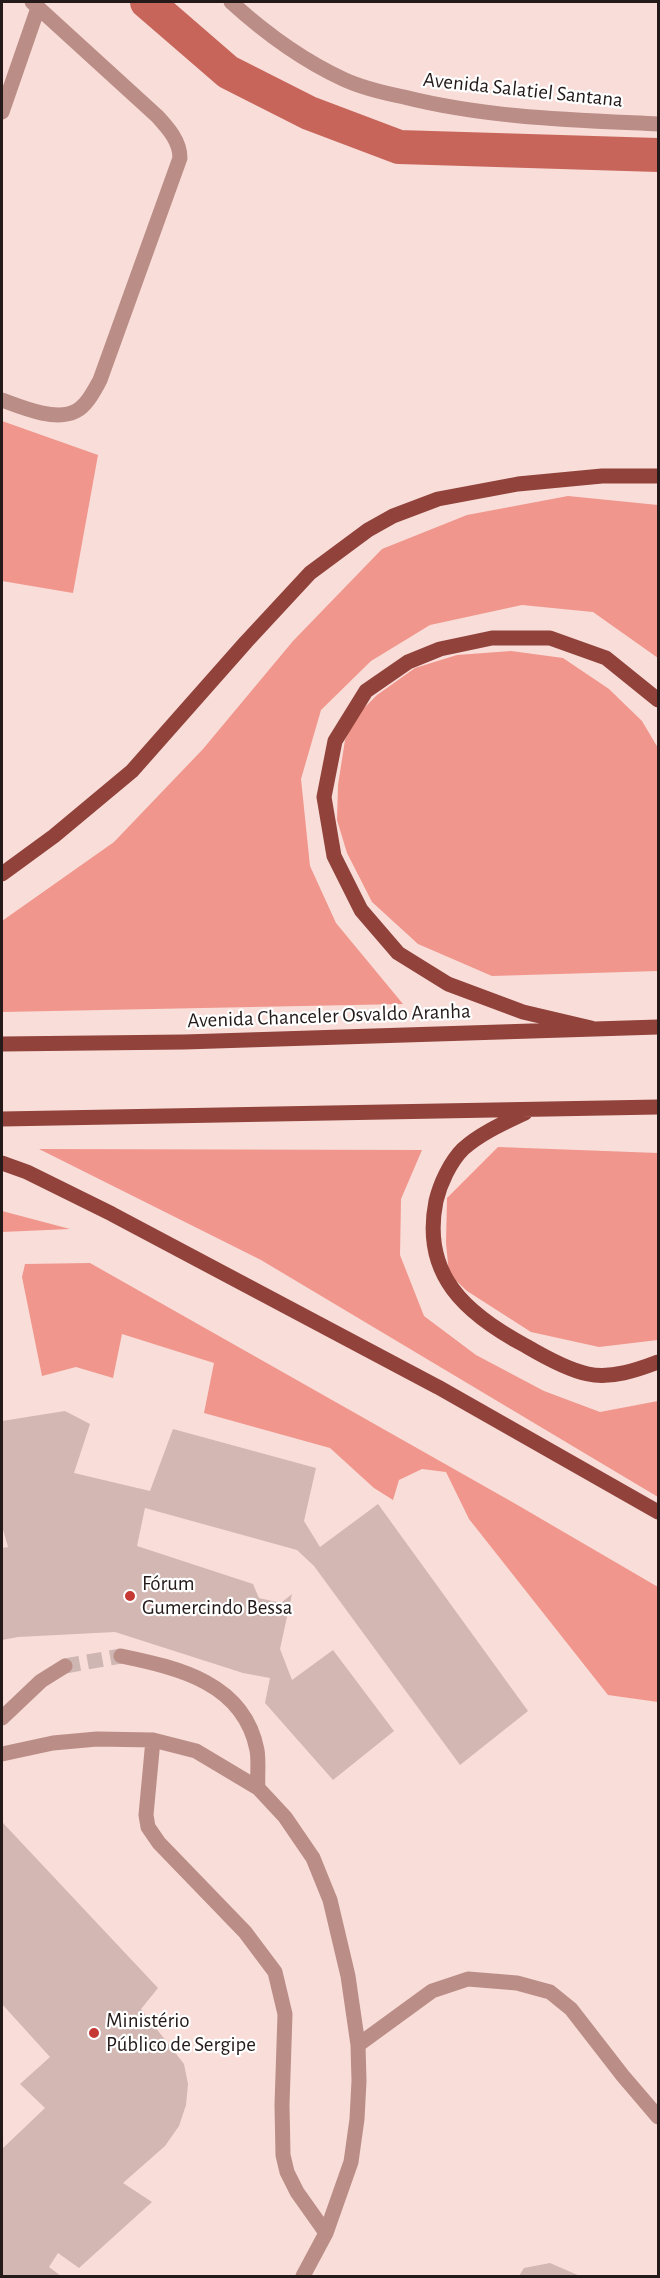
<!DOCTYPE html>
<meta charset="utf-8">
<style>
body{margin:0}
#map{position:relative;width:660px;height:2278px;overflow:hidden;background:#f9ddd9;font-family:"Alegreya Sans",sans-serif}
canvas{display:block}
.frame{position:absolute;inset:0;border:3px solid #241a19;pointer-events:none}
</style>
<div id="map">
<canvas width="660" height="2278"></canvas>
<div class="frame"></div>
</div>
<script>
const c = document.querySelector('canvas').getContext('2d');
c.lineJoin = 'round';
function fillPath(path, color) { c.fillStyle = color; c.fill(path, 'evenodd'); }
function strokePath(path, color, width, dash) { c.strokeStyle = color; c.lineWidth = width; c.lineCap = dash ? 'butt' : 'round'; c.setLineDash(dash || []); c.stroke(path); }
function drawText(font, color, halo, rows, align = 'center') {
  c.font = font + ' "Alegreya Sans",sans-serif'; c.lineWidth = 4.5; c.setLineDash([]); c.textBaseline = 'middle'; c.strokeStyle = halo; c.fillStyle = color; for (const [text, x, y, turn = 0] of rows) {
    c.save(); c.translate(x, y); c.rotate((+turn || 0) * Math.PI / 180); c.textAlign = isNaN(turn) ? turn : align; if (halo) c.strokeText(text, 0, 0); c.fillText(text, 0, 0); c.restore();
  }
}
fillPath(new Path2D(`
 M2,421L98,455L73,593L2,581Z
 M568,496L658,505V658L593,612L522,605L430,625L371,661L321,710L301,779L310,866L336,923L403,1004L2,1012V921L114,842L203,749L293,641L382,549L467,515Z
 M511,651L563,658L609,689L642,721L658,748V971L492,976L418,944L372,902L347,853L337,820L338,785L345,740L357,715L377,695L415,668L457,655Z
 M498,1147L658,1153V1340L599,1347L531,1332L467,1291L449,1274L446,1243L447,1198Z
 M39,1149L422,1150L401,1199L400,1255L424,1316L476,1355L544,1391L600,1412L658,1401V1497L261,1260Z
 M2,1211L70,1229L2,1232Z
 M90,1263L514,1503L658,1587V1702L608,1695L469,1519L446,1472L422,1469L399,1480L393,1500L374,1488L330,1448L204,1413L214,1363L122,1334L113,1378L76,1367L42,1376L22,1277L25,1264Z`), '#f0968c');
strokePath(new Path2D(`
 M147,2L228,72L309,113L399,147L658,155`), '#c8655b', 34);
fillPath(new Path2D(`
 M65,1411L90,1424L74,1473L150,1491L173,1429L316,1468L304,1521L320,1547L378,1504L528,1711L460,1765L314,1566L297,1550L145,1508L137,1546L253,1584L259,1598L281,1603L292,1594L280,1649L292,1680L333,1650L394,1731L333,1780L265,1703L270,1678L243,1673L115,1632L18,1637L2,1640V1548L8,1547L2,1526V1421Z
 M3,1823L158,1988L141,2009L184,2064L188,2084L186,2105L179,2126L165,2146L123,2183L152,2202L79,2268L58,2253L49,2267L61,2276H2V2149L45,2108L20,2084L50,2057L2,2004Z
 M550,2263L580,2276H519L524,2268Z`), '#d2b7b3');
strokePath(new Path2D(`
 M65,1666L121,1656`), '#ceb6b3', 15, [15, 8]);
strokePath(new Path2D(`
 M231,2C264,32 302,60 343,79C362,88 384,93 404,97C487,118 574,120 658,124
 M2,112L38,8
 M2,400C21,407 56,422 76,411C87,405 94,391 100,380L180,158C180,141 168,128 157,116L32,2
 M121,1656C179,1668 244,1683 257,1750C259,1762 257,1776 258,1788
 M2,1718L41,1681L65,1666
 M153,1740L146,1815L148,1827L159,1843L245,1932L275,1972L285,2014L282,2105L283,2155L287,2172L297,2192L326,2233
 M2,1754L53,1743L97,1739L153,1740L196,1751L258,1788L285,1817L313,1858L330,1900L348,1976L358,2045L359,2081L357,2119L351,2162L326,2233L303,2276
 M358,2045L432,1991L468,1979L517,1983L550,1992L571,2009L623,2076L658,2117`), '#bb8d87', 15);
strokePath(new Path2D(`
 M2,874L54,836L132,771L246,642L310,573L368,530L393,516L438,499L518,484L602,476H658
 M591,1028L523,1012L448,984L398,953L361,910L334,856L324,797L335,741L366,691L408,662L440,649L492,638H550L606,658L658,700
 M2,1044L184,1042L658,1027
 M525,1113C504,1123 481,1133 463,1149C450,1162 440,1184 436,1201C421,1275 466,1314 526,1346C543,1356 568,1370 588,1374C611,1379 637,1370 658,1362
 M2,1119L658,1107
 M2,1163L27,1172L112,1214L438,1387L658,1512`), '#91423b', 15);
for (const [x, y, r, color] of [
 [130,1596,6,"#c63833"],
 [94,2033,6,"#c63833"]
]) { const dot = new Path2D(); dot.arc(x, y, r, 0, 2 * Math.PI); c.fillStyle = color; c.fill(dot); strokePath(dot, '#fff', 2); }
drawText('21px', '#241a19', '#fff', [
 ["Avenida Salatiel Santana",523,90,6],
 ["Avenida Chanceler Osvaldo Aranha",329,1016,-2]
]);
drawText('21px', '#241a19', '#fff', [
 ["Fórum",142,1584],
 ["Gumercindo Bessa",142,1608],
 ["Ministério",106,2021],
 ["Público de Sergipe",106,2045]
], 'left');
</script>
